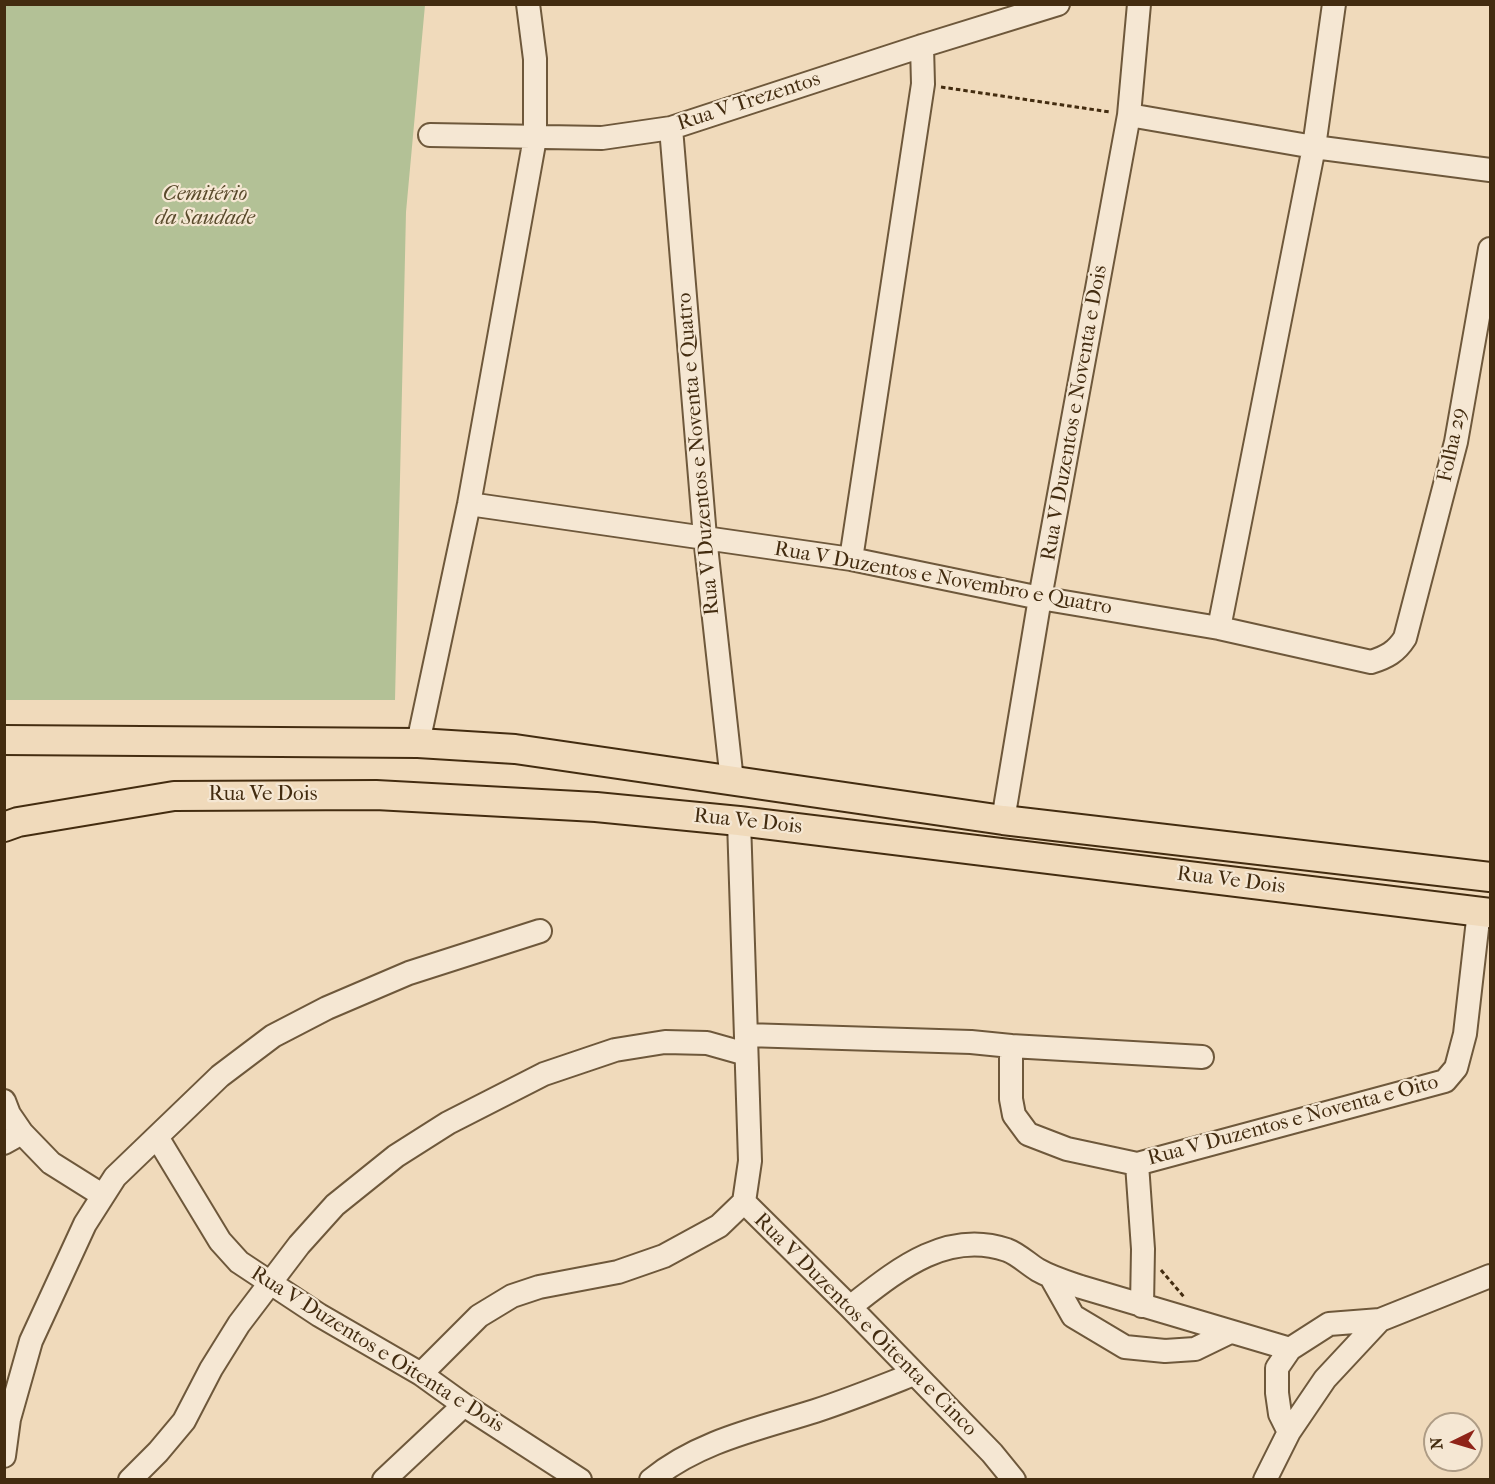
<!DOCTYPE html>
<meta charset="utf-8">
<style>
body{margin:0}
#map{position:relative;width:1495px;height:1484px;overflow:hidden;background:#f0dabb;font-family:"IM FELL French Canon",serif}
canvas{display:block}
.frame{position:absolute;inset:0;border:6px solid #432c10;pointer-events:none}
.north{position:absolute;left:1423px;top:1412px;width:60px;height:60px;box-sizing:border-box;background:#f5e7d3;border:2px solid #ae9c85;border-radius:50%;rotate:265deg;font-size:16px;font-weight:700;line-height:24px;text-align:center;color:#432c10}
.north::after{content:'';display:block;margin:auto;width:21px;height:27px;background:#8f2418;clip-path:polygon(50% 0,100% 100%,50% 72%,0 100%)}
</style>
<div id="map">
<canvas width="1495" height="1484"></canvas>
<div class="frame"></div>
<div class="north">N</div>
</div>
<script>
const c = document.querySelector('canvas').getContext('2d');
c.lineJoin = 'round';
function fillPath(path, color) { c.fillStyle = color; c.fill(path, 'evenodd'); }
function strokePath(path, color, width, dash) { c.strokeStyle = color; c.lineWidth = width; c.lineCap = dash ? 'butt' : 'round'; c.setLineDash(dash || []); c.stroke(path); }
function drawText(font, color, halo, rows, align = 'center') {
  c.font = font + ' "IM FELL French Canon",serif'; c.lineWidth = 4.5; c.setLineDash([]); c.textBaseline = 'middle'; c.strokeStyle = halo; c.fillStyle = color; for (const [text, x, y, turn = 0] of rows) {
    c.save(); c.translate(x, y); c.rotate((+turn || 0) * Math.PI / 180); c.textAlign = isNaN(turn) ? turn : align; if (halo) c.strokeText(text, 0, 0); c.fillText(text, 0, 0); c.restore();
  }
}
fillPath(new Path2D(`
 M5,4L425,5L406,212L395,700H5Z`), '#b3c196');
const minor = new Path2D(`
 M1129,115L1314,147L1490,170
 M671,128L705,537L732,781
 M430,135L602,138L671,128L922,46L1058,4
 M469,504L851,559L1040,598L1219,628L1371,662C1387,657 1396,652 1405,638L1456,442L1490,249
 M851,559L923,84L922,46
 M1219,628L1314,147L1334,4
 M418,743L469,504L535,138V59L528,4
 M1003,820L1040,598L1129,115L1139,4
 M739,821L750,1161L744,1202
 M746,1035L971,1042L1011,1046V1099L1014,1115L1028,1134L1067,1149L1137,1164L1445,1081L1456,1068L1465,1034L1479,911
 M1011,1046L1202,1057
 M4,1101L9,1114L22,1133
 M157,1137L220,1241L239,1262L319,1315L421,1374L464,1405L580,1480
 M4,1143L22,1133L51,1163L102,1195
 M1137,1164L1143,1249L1142,1306
 M744,1202L850,1307L992,1453L1014,1480
 M1051,1277L1073,1316L1125,1347L1165,1351L1195,1349L1230,1332
 M850,1307C895,1272 945,1229 1007,1250C1018,1254 1028,1264 1038,1270C1052,1278 1066,1282 1081,1287L1290,1349
 M421,1374L479,1316L512,1296L539,1287L618,1272L664,1256L719,1226L744,1202
 M1289,1432L1280,1414L1277,1393V1368L1290,1349L1329,1324L1380,1320L1490,1276
 M4,1456L9,1419L31,1341L85,1224L115,1177L220,1076L273,1036L327,1008L409,973L540,931
 M130,1480L158,1452L184,1421L211,1369L239,1324L299,1245L335,1205L396,1156L448,1123L544,1074L615,1050L665,1042L707,1043L746,1054
 M384,1480L464,1405
 M651,1480C699,1441 758,1429 815,1411C849,1400 881,1387 914,1374
 M1265,1480L1289,1432L1325,1379L1380,1320`);
const major = new Path2D(`
 M4,740L418,743L515,749L1003,820L1490,877
 M4,827L18,822L174,796L376,795L596,807L739,821L1490,913`);
strokePath(minor, '#6e583b', 26);
strokePath(major, '#432c10', 32);
strokePath(new Path2D(`
 M941,87L1110,112
 M1161,1270L1184,1297`), '#432c10', 3, [4.5, 3]);
strokePath(minor, '#f5e7d3', 22);
strokePath(major, '#f0dabb', 28);
drawText('21px', '#432c10', '#f5e7d3', [
 ["Rua V Trezentos",749,102,-18],
 ["Rua V Duzentos e Noventa e Dois",1075,413,-80],
 ["Folha 29",1453,445,-78],
 ["Rua V Duzentos e Noventa e Quatro",699,454,-95],
 ["Rua V Duzentos e Novembro e Quatro",943,579,10],
 ["Rua Ve Dois",263,795],
 ["Rua Ve Dois",748,822,6],
 ["Rua Ve Dois",1231,881,7],
 ["Rua V Duzentos e Noventa e Oito",1293,1121,-15],
 ["Rua V Duzentos e Oitenta e Cinco",865,1325,45],
 ["Rua V Duzentos e Oitenta e Dois",377,1350,32]
]);
drawText('italic 21px', '#594a2b', '#f5e7d3', [
 ["Cemitério",205,195],
 ["da Saudade",205,219]
]);
</script>
